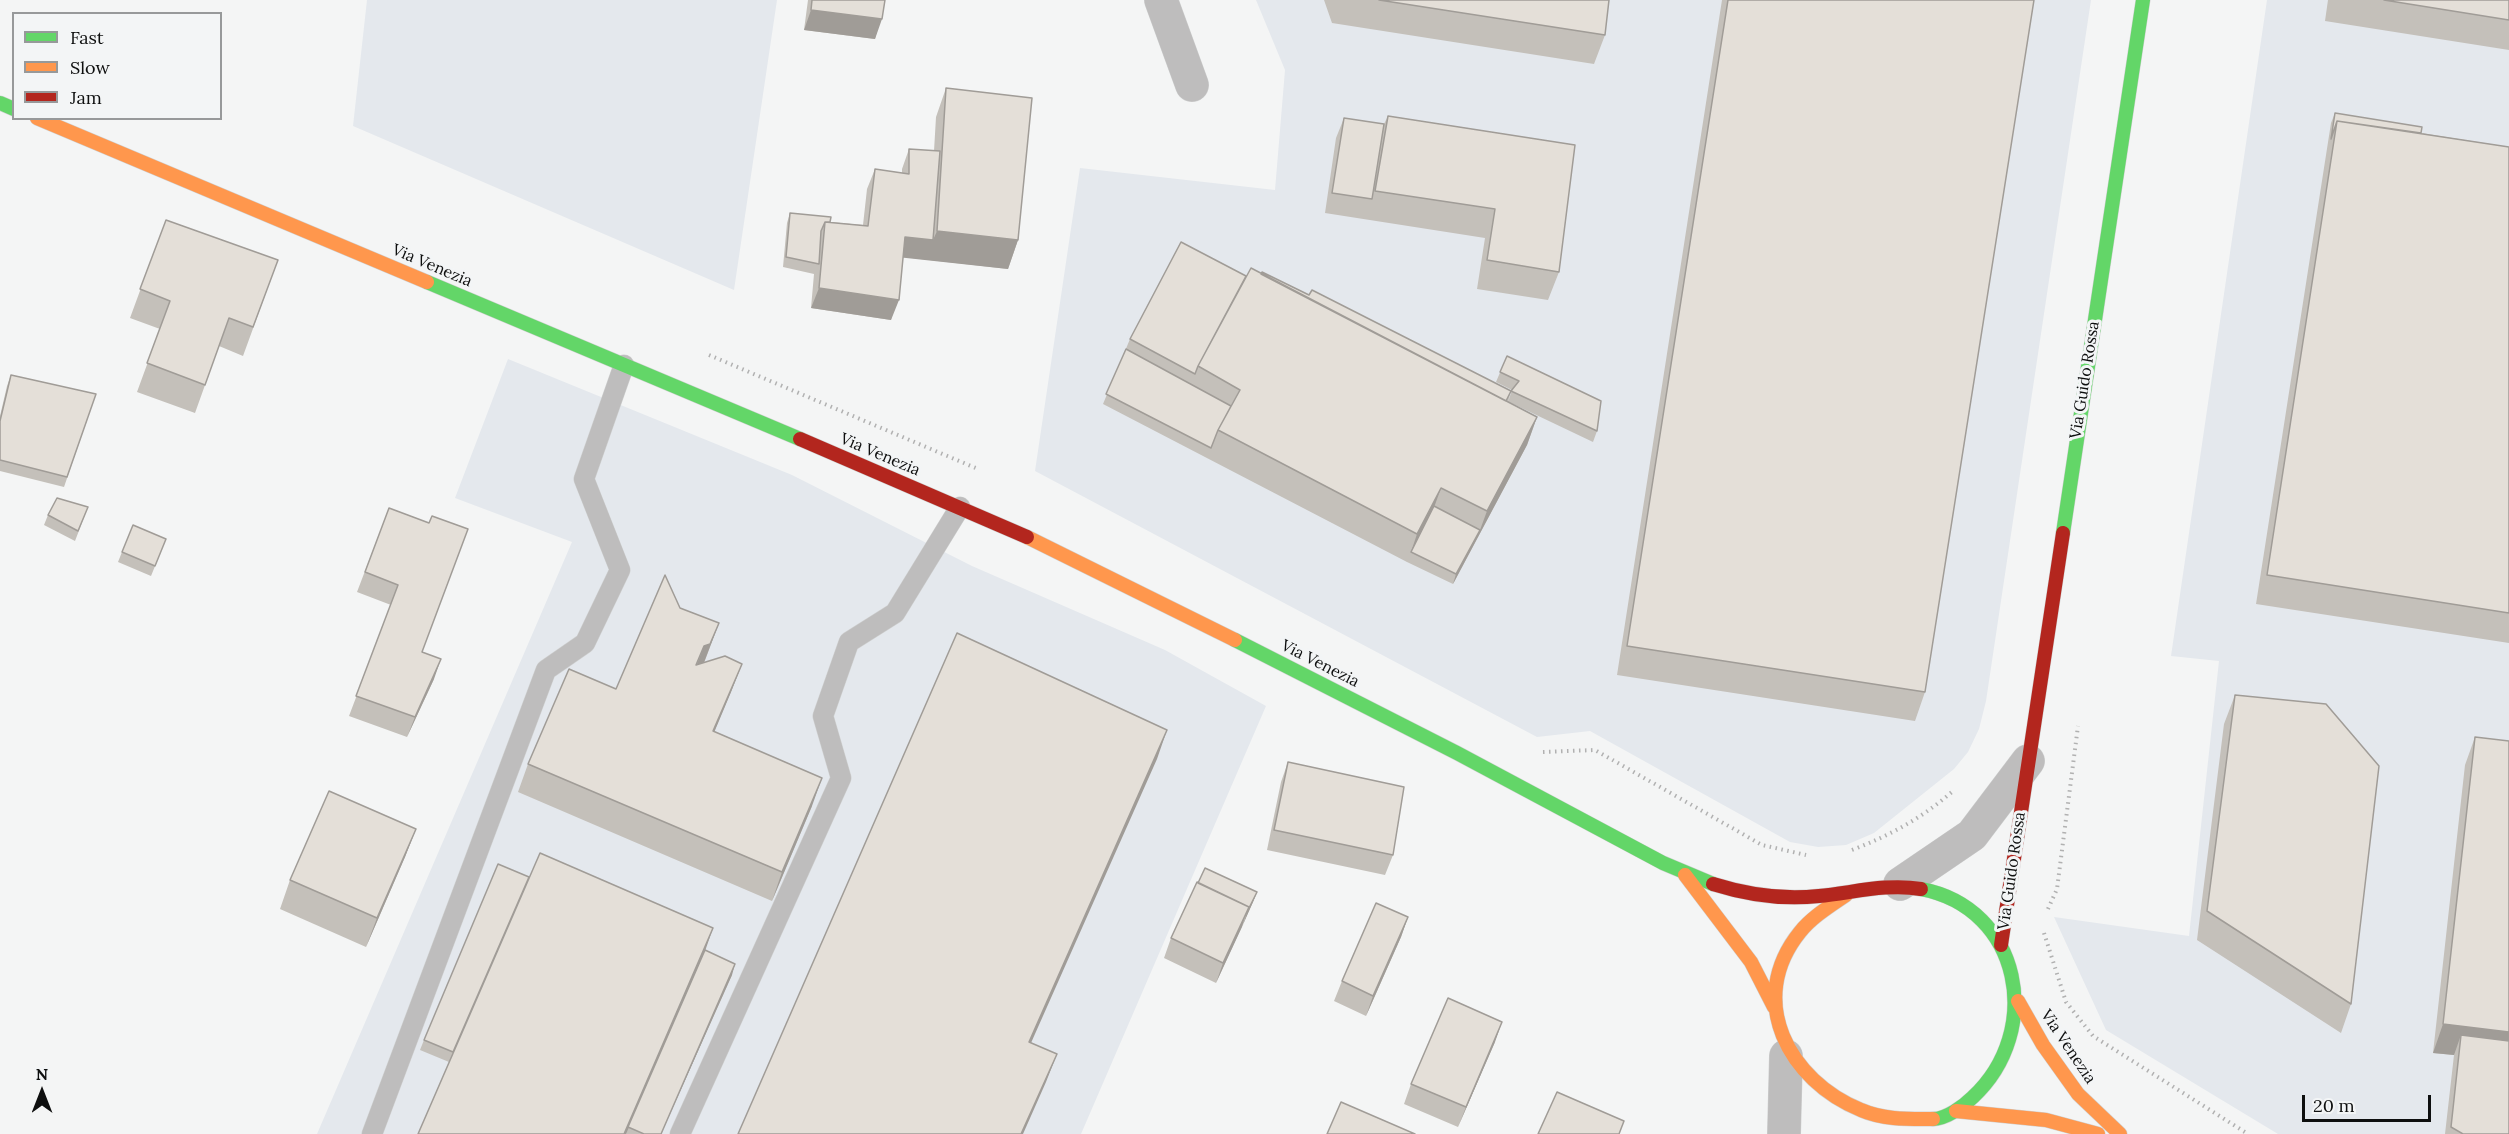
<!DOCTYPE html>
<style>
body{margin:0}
#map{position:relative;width:2509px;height:1134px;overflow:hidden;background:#f4f5f5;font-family:Lora,serif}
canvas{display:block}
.legend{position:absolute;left:12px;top:12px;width:210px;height:108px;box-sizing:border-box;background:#f3f5f6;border:2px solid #97999a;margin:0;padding:8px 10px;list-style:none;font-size:18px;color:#0e0f0f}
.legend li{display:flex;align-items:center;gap:12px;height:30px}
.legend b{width:30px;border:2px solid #97999a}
.north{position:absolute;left:12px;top:1062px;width:60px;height:60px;-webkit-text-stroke:4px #f3f5f6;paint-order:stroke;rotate:0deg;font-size:16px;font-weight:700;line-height:24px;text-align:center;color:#0e0f0f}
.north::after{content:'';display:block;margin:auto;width:21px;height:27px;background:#0e0f0f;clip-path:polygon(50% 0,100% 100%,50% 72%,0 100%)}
.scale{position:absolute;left:2302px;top:1095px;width:129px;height:27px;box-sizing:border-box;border:3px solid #0e0f0f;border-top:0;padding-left:8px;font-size:18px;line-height:21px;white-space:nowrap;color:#0e0f0f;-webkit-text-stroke:4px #f3f5f6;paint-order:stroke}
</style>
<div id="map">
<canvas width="2509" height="1134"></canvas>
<ul class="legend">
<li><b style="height:8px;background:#63d668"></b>Fast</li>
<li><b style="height:8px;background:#ff974d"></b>Slow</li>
<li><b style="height:8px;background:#b3261e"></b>Jam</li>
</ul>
<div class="north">N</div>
<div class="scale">20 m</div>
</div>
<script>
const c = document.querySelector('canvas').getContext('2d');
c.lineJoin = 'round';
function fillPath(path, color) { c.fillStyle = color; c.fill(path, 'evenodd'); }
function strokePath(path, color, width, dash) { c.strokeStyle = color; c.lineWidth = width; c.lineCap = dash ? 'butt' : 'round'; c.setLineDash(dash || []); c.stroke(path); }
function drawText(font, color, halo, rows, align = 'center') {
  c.font = font + ' Lora,serif'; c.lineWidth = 6; c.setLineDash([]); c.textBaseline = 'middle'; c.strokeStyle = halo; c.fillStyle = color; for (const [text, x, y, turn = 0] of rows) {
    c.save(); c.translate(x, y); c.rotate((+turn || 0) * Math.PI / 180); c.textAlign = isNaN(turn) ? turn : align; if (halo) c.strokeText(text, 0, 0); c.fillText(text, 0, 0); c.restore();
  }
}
fillPath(new Path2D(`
 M367,0H777L734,290L353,126Z
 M1256,0H2091L1986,701L1979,729L1968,752L1954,769L1874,833L1846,845L1818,847L1790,842L1590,731L1537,737L1035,471L1080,168L1275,190L1285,70Z
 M2267,0H2509V1134H2278L2106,1030L2054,917L2189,936L2219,661L2171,656Z
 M508,359L792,475L972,566L1165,650L1266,706L1081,1134H317L572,542L455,498Z`), '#e4e8ed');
const lane = new Path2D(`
 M372,1134L546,670L585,643L620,570L584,479L624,365
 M680,1134L841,778L823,716L849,642L895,613L960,507`);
const street = new Path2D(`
 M1161,0L1192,85
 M1900,884L1972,835L2028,761
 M1784,1134L1786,1056`);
const fast = new Path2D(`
 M0,103L14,109
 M427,282L800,439
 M2063,533L2143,0
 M1235,640L1457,753L1663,863L1713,884
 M1921,889C2022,908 2044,1031 1973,1097C1964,1106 1946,1119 1933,1119`);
const slow = new Path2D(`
 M37,118L427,282
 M1027,537L1235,640
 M1685,875L1751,962L1774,1007
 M1846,895C1830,906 1812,917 1800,932C1745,1000 1789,1081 1861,1110C1884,1120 1909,1119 1933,1119
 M2018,1001L2043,1045L2078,1094L2120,1134
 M1956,1111L2046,1120L2098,1134`);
const jam = new Path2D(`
 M800,439L1027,537
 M1713,884C1748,895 1783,900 1819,896C1852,893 1887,883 1921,889
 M2001,945L2063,533`);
strokePath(lane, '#cfd0d0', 21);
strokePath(street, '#cfd0d0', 34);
strokePath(fast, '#cfd0d0', 15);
strokePath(slow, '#cfd0d0', 15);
strokePath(jam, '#cfd0d0', 15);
strokePath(new Path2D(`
 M709,355L978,469
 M1543,752L1595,750L1762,845L1806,855
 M1852,850C1891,835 1922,818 1953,791
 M2048,909L2057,889L2078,726
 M2044,933L2066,1002L2093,1036L2248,1134`), '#b1b1b1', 4, [1.5, 4.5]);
strokePath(lane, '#bebdbd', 20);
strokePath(street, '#bebdbd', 33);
strokePath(fast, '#63d668', 14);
strokePath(slow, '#ff974d', 14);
strokePath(jam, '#b3261e', 14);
fillPath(new Path2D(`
 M808,0H885L875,39L804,30Z
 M1324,0H1609L1605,35L1594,64L1332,23Z
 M1722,0H2034L1925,692L1915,721L1617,675Z
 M2328,0H2509V50L2325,21Z
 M946,88L1018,240L1008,269L903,257L891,320L811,308L814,274L783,267L787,223L790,213L830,222L863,225L867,189L875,169L902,173V169L909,149L934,151L936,117Z
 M2335,113L2421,133L2509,147V643L2256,604L2331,123Z
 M1388,116L1575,145L1559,272L1548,300L1477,289L1485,238L1325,213L1336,138L1344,118L1384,124Z
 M166,220L278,260L243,356L219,346L195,413L137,392L160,329L130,318Z
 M1246,276L1511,391L1508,402L1512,390L1496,382L1507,356L1597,431L1593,442L1509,402L1537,417L1527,445L1453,584L1407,562L1103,404L1130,339Z
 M11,375L96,394L64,487L0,471V416L7,386Z
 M88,507L75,541L44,525L48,515Z
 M389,508L422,652L434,679L407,737L349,716L391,605L357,592Z
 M162,549L151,576L118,562L122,552Z
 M680,608L719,623L704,663L742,664L731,692L714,732L812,806L772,901L518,792L528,764L616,689Z
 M2235,695L2351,1004L2341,1033L2197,940L2224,724Z
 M2475,737L2509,1134H2445L2454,1055L2433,1053L2465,765Z
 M1288,762L1393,855L1385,875L1267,850L1281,782Z
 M416,829L405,857L366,947L280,909L290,880Z
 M1198,883L1257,892L1253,902L1216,983L1164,958L1171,938Z
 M1408,917L1401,937L1366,1016L1334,1001L1342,981Z
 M705,950L732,975L661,1134H418L449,1062L420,1050L424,1040Z
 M1495,1042L1458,1127L1404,1104L1411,1084Z`), '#c4c0ba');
fillPath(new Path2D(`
 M811,10L882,19L875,39L804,30Z
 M937,231L1018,240L1008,269L897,257L905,237L933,240Z
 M819,288L899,300L891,320L811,308Z
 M1537,417L1527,445L1453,584L1456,574L1480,530L1487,511Z
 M1441,488L1431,516L1411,552L1417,534Z
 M719,623L700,673L686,693L704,646Z
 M441,659L434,679L407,737L415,717Z
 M742,664L731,692L703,759L713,731Z
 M1167,730L1157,759L1019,1070L1029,1042Z
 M822,778L812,806L772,901L782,872Z
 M416,829L405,857L366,947L377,918Z
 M1257,892L1253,902L1242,927L1245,916Z
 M1249,907L1242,927L1216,983L1223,963Z
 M1408,917L1401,937L1366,1016L1373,996Z
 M713,928L703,957L626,1134H624Z
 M735,964L732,975L661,1134Z
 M1502,1022L1495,1042L1458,1127L1466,1107Z
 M2443,1024L2509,1032V1061L2461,1035L2454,1055L2433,1053Z
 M1057,1054L1046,1082L1023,1134H1021Z`), '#a09c97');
const building = new Path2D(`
 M812,0H885L882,19L811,10Z
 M1379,0H1609L1605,35Z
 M1728,0H2034L1925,692L1627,646Z
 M2384,0H2509V20Z
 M946,88L1032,98L1018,240L937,231Z
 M2335,113L2422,127L2421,133L2337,121L2331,139Z
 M1388,116L1575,145L1559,272L1487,260L1495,209L1375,191Z
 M1344,118L1384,124L1372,199L1332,193Z
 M2337,121L2509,147V613L2267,575Z
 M909,149L940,151L933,240L905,237L899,300L819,288L825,222L868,226L875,169L909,174Z
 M790,213L831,217L830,222H825L821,231L819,264L786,257Z
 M166,220L278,260L253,327L229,318L205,385L147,363L170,301L140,289Z
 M1181,242L1246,276L1198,366L1195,374L1130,339Z
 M1251,268L1537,417L1487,511L1441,488L1417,534L1218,430L1240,390L1198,366Z
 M1262,272L1309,295L1312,290L1511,391L1506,401L1261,274Z
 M1126,349L1231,406L1218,430L1211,448L1106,394Z
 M1507,356L1601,401L1597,431L1511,391L1519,381L1500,372Z
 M11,375L96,394L67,477L0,460V421Z
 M57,498L88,507L78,531L48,515Z
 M1434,506L1480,530L1456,574L1411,552Z
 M389,508L429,523L432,516L468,529L422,652L441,659L415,717L356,696L398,585L365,572Z
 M133,525L166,539L155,566L122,552Z
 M665,575L680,608L719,623L710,644L704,646L696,665L725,656L742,664L713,731L822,778L782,872L528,764L569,669L616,689Z
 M957,633L1167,730L1029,1042L1057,1054L1021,1134H738Z
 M2235,695L2326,704L2379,766L2351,1004L2207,911Z
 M2475,737L2509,741V1032L2443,1024Z
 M1288,762L1404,787L1393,855L1274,830Z
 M329,791L416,829L377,918L290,880Z
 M540,853L713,928L624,1134H418Z
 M498,864L529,877L453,1052L424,1040Z
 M1205,868L1257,892L1245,916L1249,907L1198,883Z
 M1197,882L1249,907L1223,963L1171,938Z
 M1376,903L1408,917L1373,996L1342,981Z
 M705,950L735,964L661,1134H644L628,1127Z
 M1448,998L1502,1022L1466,1107L1411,1084Z
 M2461,1035L2509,1041V1134H2463L2451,1127Z
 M1557,1092L1624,1121L1619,1134H1538Z
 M1341,1102L1415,1134H1327Z`);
fillPath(building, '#e4dfd8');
strokePath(building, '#a09c97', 1.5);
drawText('16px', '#0e0f0f', '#f3f5f6', [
 ["Via Venezia",432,266,23],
 ["Via Guido Rossa",2085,380,-81],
 ["Via Venezia",880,455,23],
 ["Via Venezia",1320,664,27],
 ["Via Guido Rossa",2012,871,-82],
 ["Via Venezia",2068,1047,56]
]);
</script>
